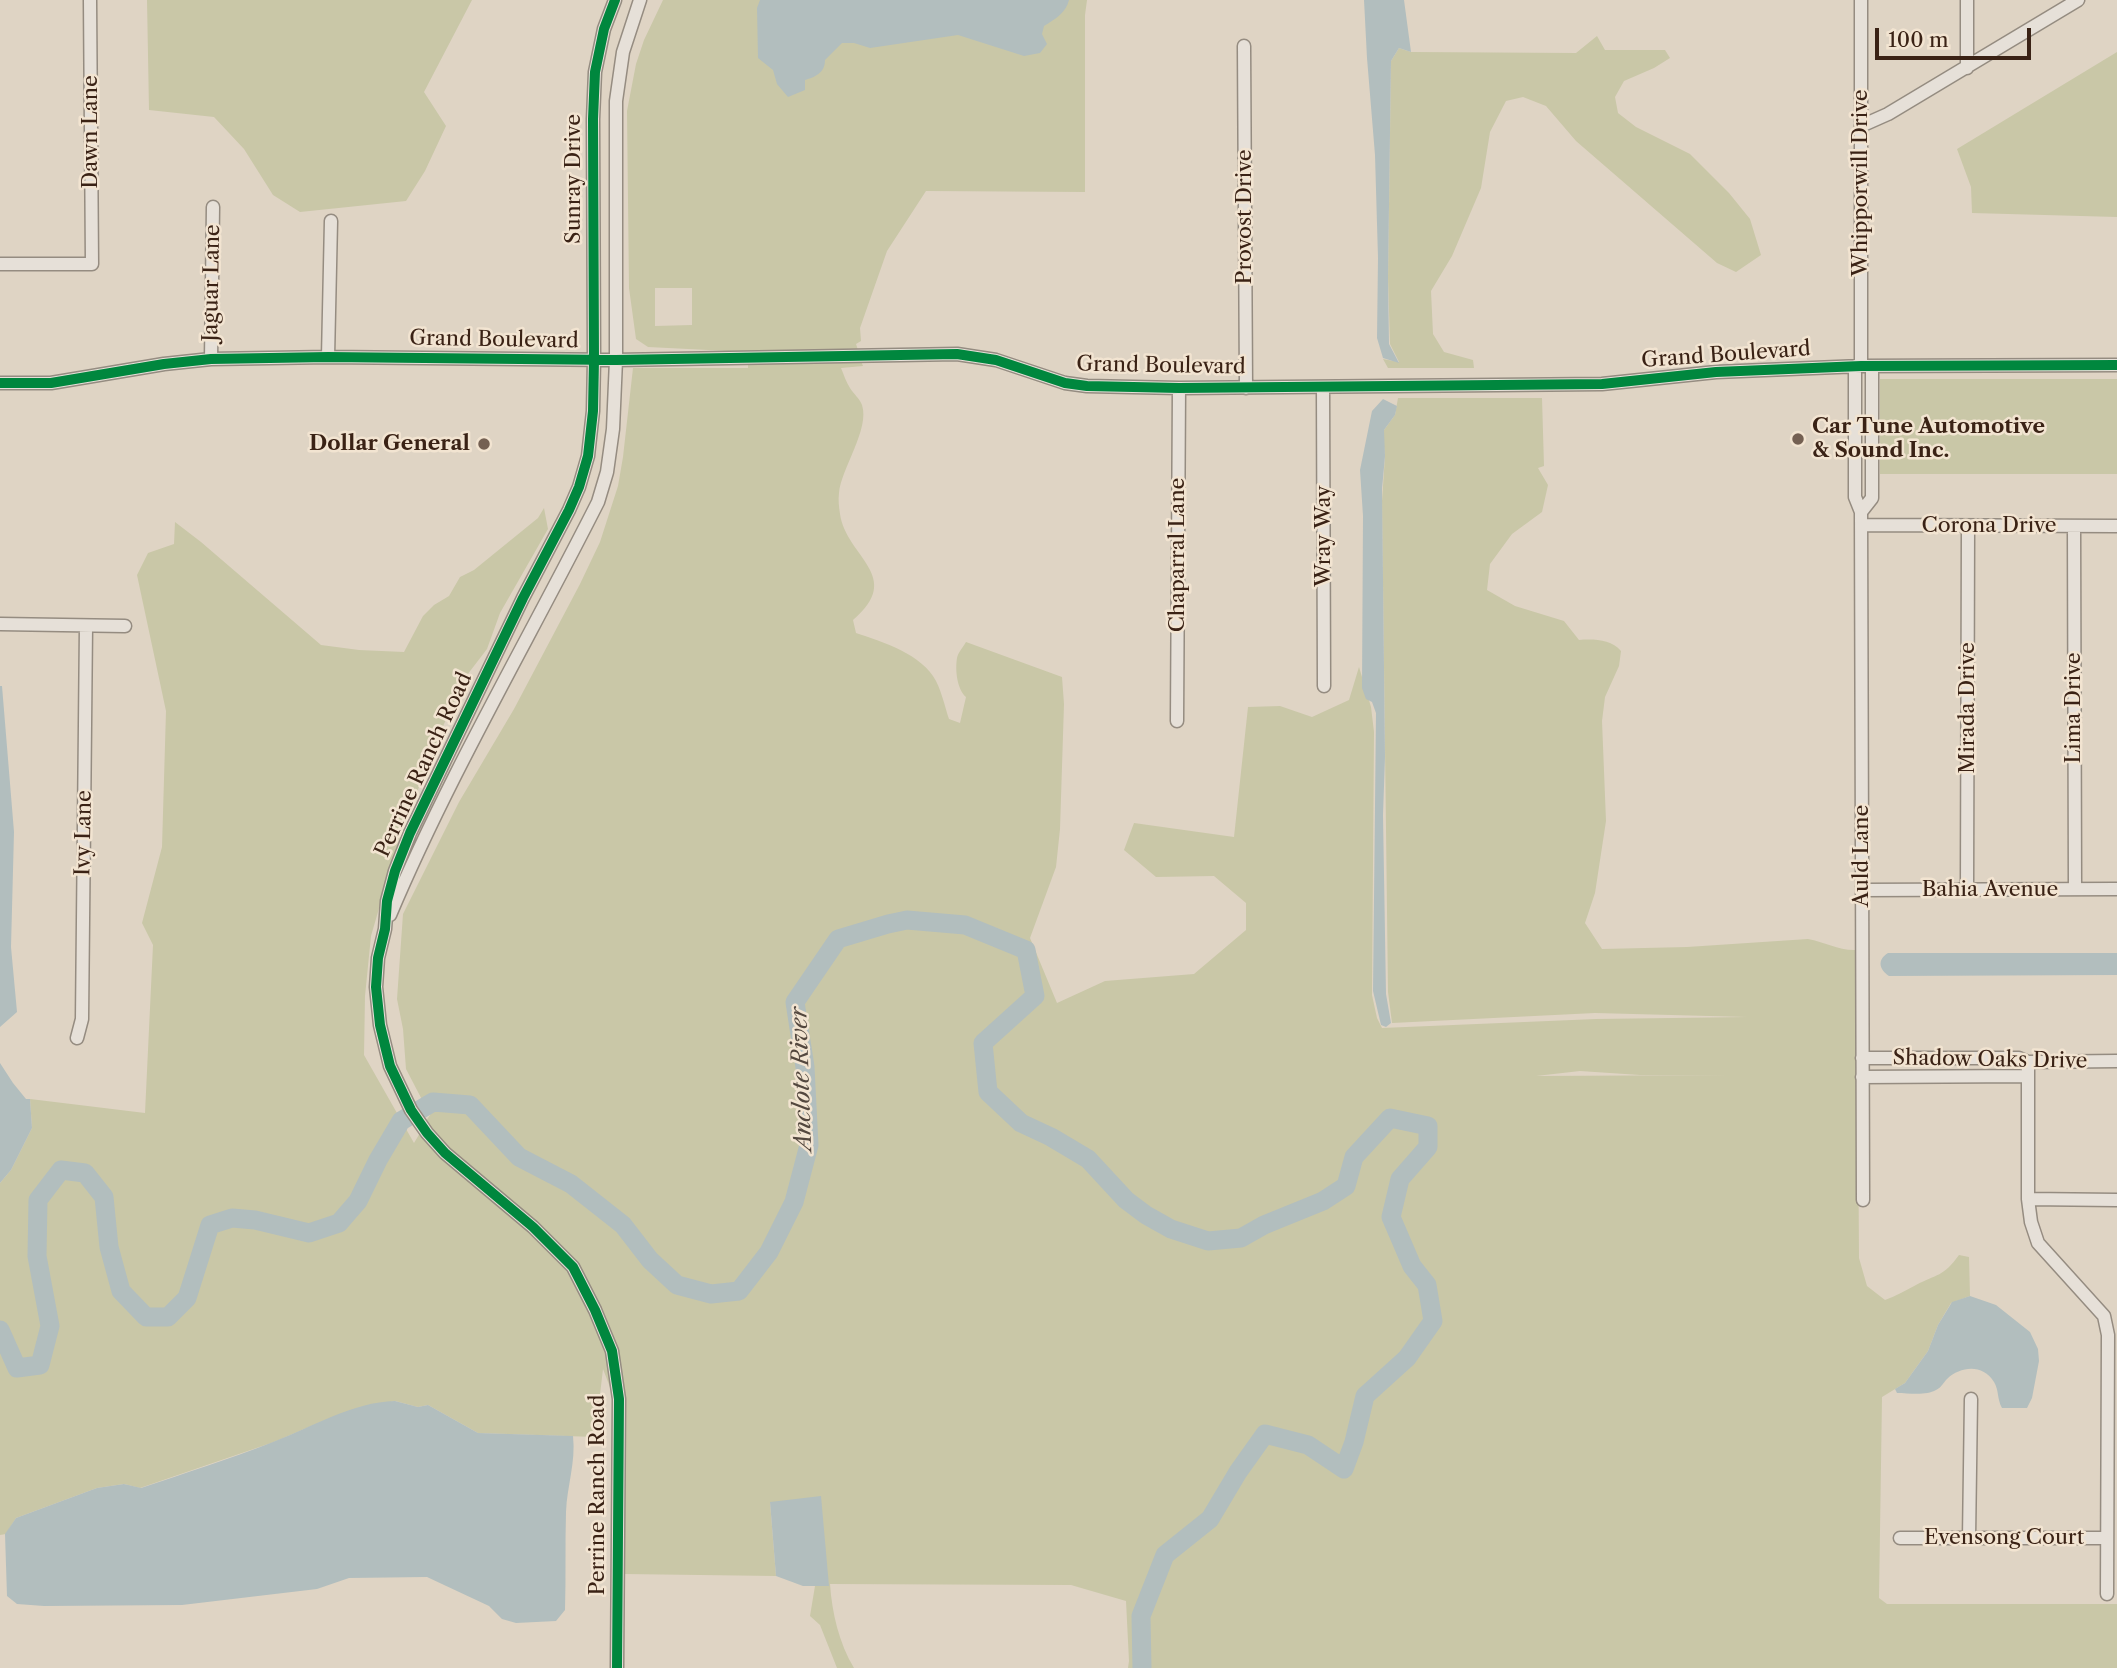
<!DOCTYPE html>
<style>
body{margin:0}
#map{position:relative;width:2117px;height:1668px;overflow:hidden;background:#dfd4c4;font-family:"Libre Caslon Text",serif}
canvas{display:block}
.scale{position:absolute;left:1875px;top:28px;width:156px;height:32px;box-sizing:border-box;border:4px solid #3a2215;border-top:0;padding-left:9px;font-size:21px;line-height:24px;white-space:nowrap;color:#3a2215;-webkit-text-stroke:5px #f2e4d1;paint-order:stroke}
</style>
<div id="map">
<canvas width="2117" height="1668"></canvas>
<div class="scale">100 m</div>
</div>
<script>
const c = document.querySelector('canvas').getContext('2d');
c.lineJoin = 'round';
function fillPath(path, color) { c.fillStyle = color; c.fill(path, 'evenodd'); }
function strokePath(path, color, width, dash) { c.strokeStyle = color; c.lineWidth = width; c.lineCap = dash ? 'butt' : 'round'; c.setLineDash(dash || []); c.stroke(path); }
function drawText(font, color, halo, rows, align = 'center') {
  c.font = font + ' "Libre Caslon Text",serif'; c.lineWidth = 5; c.setLineDash([]); c.textBaseline = 'middle'; c.strokeStyle = halo; c.fillStyle = color; for (const [text, x, y, turn = 0] of rows) {
    c.save(); c.translate(x, y); c.rotate((+turn || 0) * Math.PI / 180); c.textAlign = isNaN(turn) ? turn : align; if (halo) c.strokeText(text, 0, 0); c.fillText(text, 0, 0); c.restore();
  }
}
fillPath(new Path2D(`
 M147,0H472L424,92L446,126L425,171L406,201L300,212L273,195L244,149L214,117L149,110Z
 M663,0H1087L1085,15V192L926,191L887,251L860,328L861,341L856,344L858,350L748,352L648,347L636,339L629,288L627,111L636,64L644,40ZM655,288H692V325L655,326Z
 M1597,36L1605,50H1665L1670,58L1654,68L1624,81L1615,97L1618,113L1636,127L1690,154L1729,193L1750,219L1761,255L1736,272L1717,263L1576,141L1546,106L1523,97L1506,101L1490,132L1481,188L1452,256L1431,291L1433,334L1444,352L1473,360L1474,368H1388L1383,359L1399,362L1390,344L1388,278L1391,61L1399,48L1411,52L1576,53Z
 M2117,52V217L1972,213L1971,187L1957,149Z
 M861,361L863,366L841,368C844,375 846,382 850,388C853,393 860,399 862,405C870,429 841,469 839,493C838,500 839,507 840,514C846,557 905,576 853,620L856,633C883,642 922,654 936,681C942,693 945,707 949,719L960,723L966,697C957,689 955,670 957,658C958,653 963,647 966,642L1062,677L1064,704L1060,829L1056,867L1030,938L1057,1003L1105,981L1194,974L1246,930V903L1214,876L1156,877L1124,850L1134,823L1234,837L1248,707L1280,706L1312,717L1349,700L1359,667L1371,707L1374,732L1372,995L1377,1018L1382,1028L1596,1019L1747,1017L1595,1013L1392,1023L1388,992L1382,501L1385,456L1383,437L1384,430L1395,415L1398,398H1542L1544,466L1538,468L1548,485L1542,512L1512,534L1490,564L1487,590L1515,606L1564,621L1579,640C1593,639 1611,639 1621,651L1619,666L1605,697L1602,721L1606,821L1595,893L1585,923L1602,949L1687,947L1808,939C1825,942 1839,951 1857,950L1859,1258L1867,1286L1885,1300C1896,1296 1906,1290 1916,1285C1937,1274 1943,1277 1959,1255L1969,1257L1970,1296L1951,1303L1938,1325L1928,1351L1905,1383L1882,1397L1879,1598L1887,1604H2117V1668H1128L1129,1661L1126,1601L1071,1585L830,1584C832,1613 839,1643 854,1668H837L820,1625L810,1616L815,1586H829L770,1502L776,1576L624,1574L625,1399L617,1349L579,1265L449,1149L426,1121L430,1115L406,1069L403,1029L397,999L403,914L459,802L514,709L580,584L600,542L618,486L623,457L633,368H748V363ZM1580,1071L1640,1075H1732L1536,1076Z
 M1880,379H2117V474H1880Z
 M544,508L548,529L500,613L487,649L464,679L440,733L400,836L371,936L365,996L364,1055L414,1143L420,1133L528,1230L568,1270L590,1312L606,1352L613,1395L603,1369L595,1437L478,1433L428,1405L418,1407L395,1401L349,1412L323,1421L274,1442L140,1488L124,1484L97,1488L16,1518L6,1534L0,1535V1183L11,1170L32,1128L30,1099L145,1113L153,945L142,923L162,847L166,711L137,575L148,553L174,544L175,522L201,542L321,645L359,650L404,652L423,616L434,605L449,596L460,577L474,570L538,518Z`), '#c9c7a7');
fillPath(new Path2D(`
 M760,0H1069C1066,13 1055,19 1044,26L1042,34L1047,44L1040,53L1024,56L958,35L870,48L854,43H842L825,60C825,73 815,77 805,80V90L788,97L777,84L773,70L758,58L757,8Z
 M1364,0H1404L1411,52L1399,48L1391,61L1388,278L1389,344L1399,363L1383,358L1377,338L1378,258L1375,155L1367,58Z
 M1383,399L1397,406L1395,415L1384,430L1385,456L1382,489L1385,757L1383,815L1386,994L1391,1023L1386,1027L1381,1025L1373,991L1376,713L1372,702L1366,699L1362,688L1363,516L1360,470L1372,411Z
 M0,686H2L14,832L11,947L17,1012L0,1027Z
 M1888,953H2117V975L1889,976C1879,969 1877,960 1888,953Z
 M0,1063L13,1083L26,1099H30L32,1128L11,1170L0,1183Z
 M1970,1296L1996,1305L2030,1332L2038,1349L2039,1361L2032,1398L2027,1408H2002C1997,1399 1999,1390 1994,1382C1983,1364 1961,1366 1947,1379C1943,1383 1941,1388 1936,1390C1926,1396 1909,1393 1897,1393L1895,1389L1905,1383L1928,1351L1938,1325L1952,1302Z
 M395,1401L418,1407L428,1405L478,1433L573,1436C576,1462 567,1486 566,1512C565,1545 566,1578 565,1610L556,1621L516,1623L502,1619L489,1606L427,1577L349,1578L317,1589L182,1605L44,1606L17,1604L7,1596L5,1534L16,1518L97,1488L124,1484L141,1488C185,1473 230,1459 273,1442C312,1427 353,1402 395,1401Z
 M821,1496L829,1586H803L776,1576L770,1502Z`), '#b2bebe');
strokePath(new Path2D(`
 M0,1330L17,1368L40,1365L50,1326L37,1256L38,1200L61,1170L85,1173L104,1197L109,1247L121,1291L146,1317H168L187,1298L210,1225L232,1218L255,1220L309,1233L339,1223L358,1201L378,1160L401,1121L433,1102L470,1105L519,1157L571,1184L623,1225L650,1260L677,1285L711,1294L739,1291L769,1252L794,1202L809,1145L805,1067L795,1002L838,939L888,924L907,920L965,925L1026,950L1035,996L983,1043L988,1092L1021,1123L1051,1137L1088,1159L1126,1200L1146,1215L1171,1229L1208,1241L1241,1238L1264,1225L1323,1201L1346,1186L1354,1157L1390,1118L1428,1126V1147L1400,1179L1391,1217L1412,1266L1427,1285L1433,1321L1407,1358L1365,1396L1354,1442L1344,1469L1308,1445L1265,1434L1238,1472L1210,1519L1165,1555L1141,1616L1142,1668`), '#b2bebe', 19);
const minor = new Path2D(`
 M615,0L604,29L595,72L593,119L594,360L593,411L588,456L579,487L569,510L523,598L410,833L395,871L387,901L385,929L378,958L376,987L380,1025L390,1066L411,1110L427,1133L445,1153L533,1227L573,1267L595,1310L612,1351L619,1399L617,1668
 M1967,0V68
 M1244,46L1246,388
 M1861,126L1888,114L2078,0
 M0,264H92L90,0
 M328,357L331,221
 M211,359L213,207
 M1855,366V497L1861,512L1863,1200
 M1861,366V0
 M0,383H51L164,364L211,359L328,357L616,360L957,354L996,360L1065,383L1087,386L1179,388L1602,384L1716,372L1861,366L2117,365
 M1323,387L1324,686
 M1861,512L1872,498V366
 M1861,525L2117,526
 M2074,526L2075,889
 M0,624L125,626
 M1177,721L1179,388
 M1862,890L2117,889
 M1967,890L1968,526
 M390,915C450,773 529,639 598,502L607,472L613,429L616,360V101L623,52L640,0
 M77,1038L82,1019L86,626
 M1862,1058H2019L2028,1062L2117,1061
 M2028,1062V1199L2031,1222L2038,1243L2104,1316L2108,1335L2107,1594
 M1862,1077L2028,1076
 M2028,1199L2117,1200
 M1900,1538H2107
 M1969,1538L1971,1399`);
strokePath(minor, '#958c81', 15);
strokePath(minor, '#e6e0d8', 12);
strokePath(new Path2D(`
 M615,0L604,29L595,72L593,119L594,360L593,411L588,456L579,487L569,510L523,598L410,833L395,871L387,901L385,929L378,958L376,987L380,1025L390,1066L411,1110L427,1133L445,1153L533,1227L573,1267L595,1310L612,1351L619,1399L617,1668
 M0,383H51L164,364L211,359L328,357L616,360L957,354L996,360L1065,383L1087,386L1179,388L1602,384L1716,372L1861,366L2117,365`), '#00873e', 10);
for (const [x, y, r, color] of [
 [1798,439,7,"#746052"],
 [484,444,7,"#746052"]
]) { const dot = new Path2D(); dot.arc(x, y, r, 0, 2 * Math.PI); c.fillStyle = color; c.fill(dot); strokePath(dot, '#f2e4d1', 2.5); }
drawText('21px', '#3a2215', '#f2e4d1', [
 ["Dawn Lane",91,132,-90],
 ["Sunray Drive",574,179,-90],
 ["Whipporwill Drive",1861,183,-90],
 ["Provost Drive",1245,217,-90],
 ["Jaguar Lane",212,283,-89],
 ["Grand Boulevard",494,340,1],
 ["Grand Boulevard",1726,355,-4],
 ["Grand Boulevard",1161,366,1],
 ["Corona Drive",1989,526],
 ["Wray Way",1324,536,-90],
 ["Chaparral Lane",1178,555,-90],
 ["Mirada Drive",1968,708,-90],
 ["Lima Drive",2074,708,-90],
 ["Perrine Ranch Road",424,765,-65],
 ["Ivy Lane",84,833,-89],
 ["Auld Lane",1862,856,-90],
 ["Bahia Avenue",1990,890],
 ["Shadow Oaks Drive",1990,1060,1],
 ["Perrine Ranch Road",598,1495,-90],
 ["Evensong Court",2004,1538]
]);
drawText('bold 21px', '#3a2215', '#f2e4d1', [
 ["Car Tune Automotive",1812,427],
 ["& Sound Inc.",1812,451],
 ["Dollar General",470,444,"right"]
], 'left');
drawText('italic 23px', '#53473e', '#f2e4d1', [
 ["Anclote River",802,1079,-92]
]);
</script>
